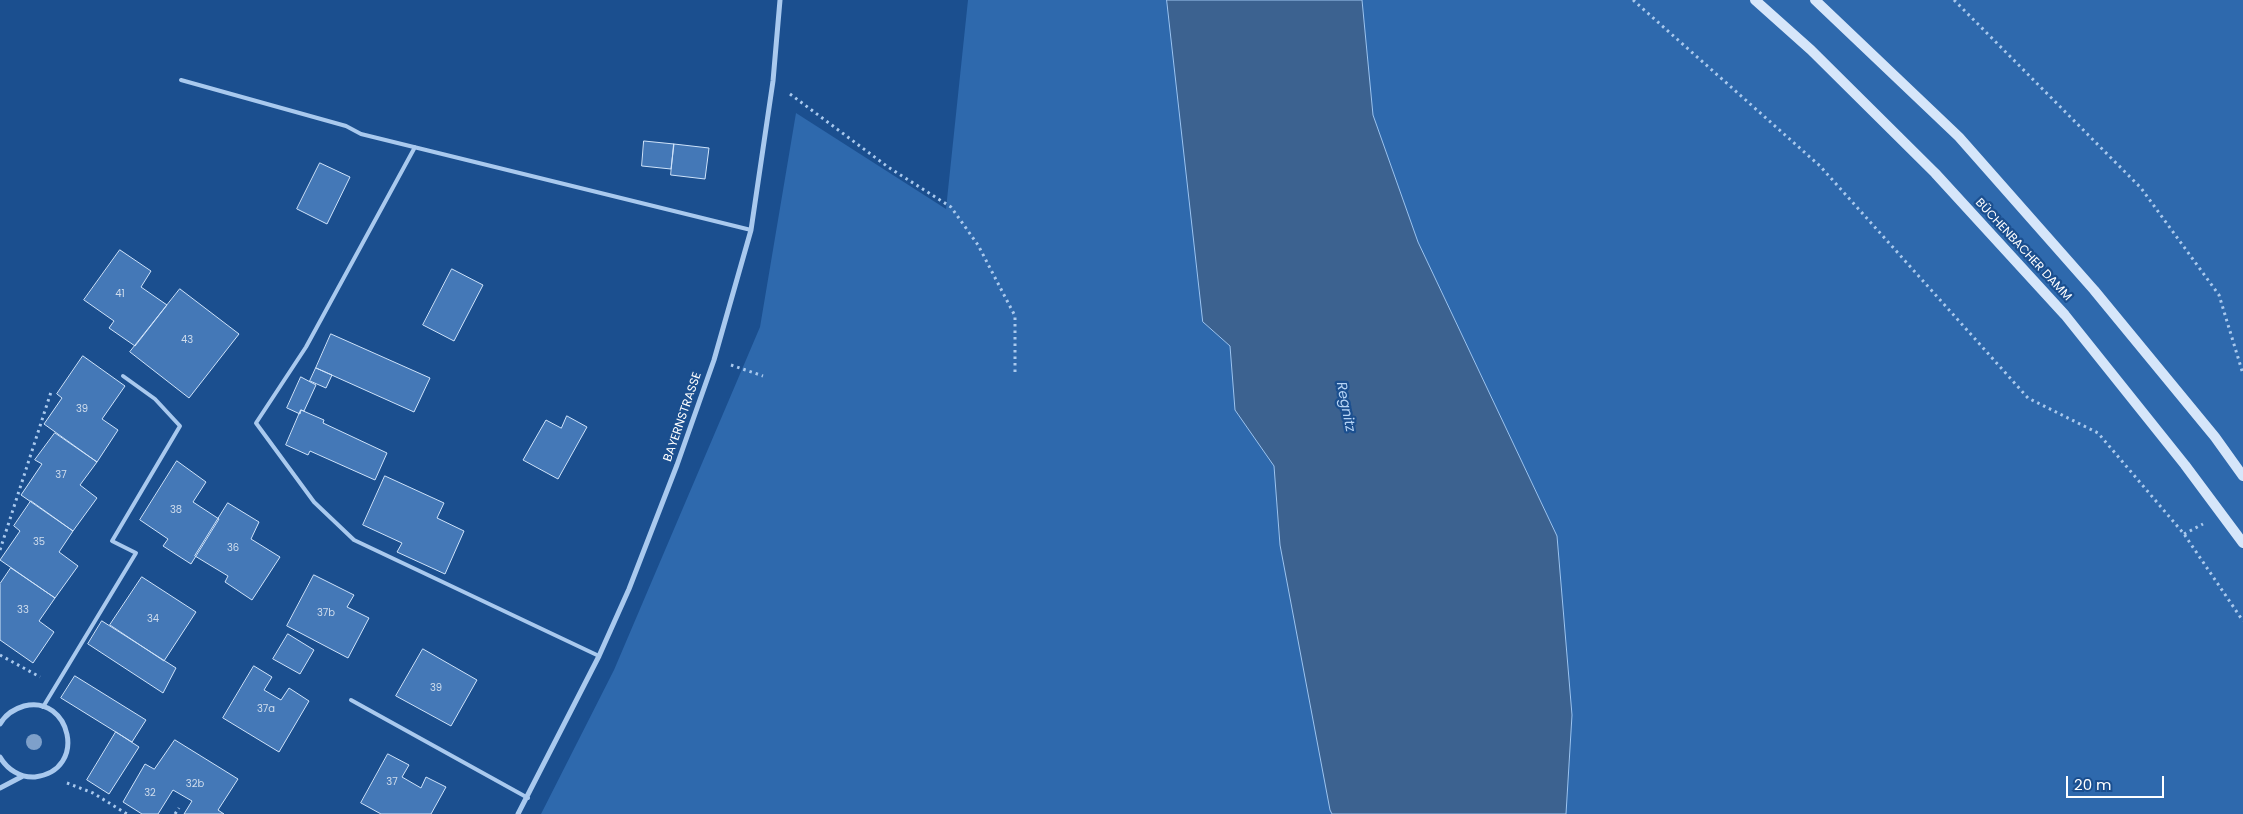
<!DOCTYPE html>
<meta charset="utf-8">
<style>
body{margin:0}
#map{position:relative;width:2243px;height:814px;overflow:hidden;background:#1b4f8f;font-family:Poppins,sans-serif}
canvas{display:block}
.scale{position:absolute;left:2066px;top:776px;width:98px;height:22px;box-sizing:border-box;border:2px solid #fff;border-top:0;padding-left:6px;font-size:15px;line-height:18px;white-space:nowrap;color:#fff;-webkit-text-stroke:4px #1b4f8f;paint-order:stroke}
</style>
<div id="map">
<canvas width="2243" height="814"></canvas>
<div class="scale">20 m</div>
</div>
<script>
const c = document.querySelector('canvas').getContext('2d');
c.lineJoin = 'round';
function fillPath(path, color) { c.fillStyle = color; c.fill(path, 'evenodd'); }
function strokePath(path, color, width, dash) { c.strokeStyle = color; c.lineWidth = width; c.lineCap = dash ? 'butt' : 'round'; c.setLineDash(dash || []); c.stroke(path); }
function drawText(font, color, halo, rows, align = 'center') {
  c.font = font + ' Poppins,sans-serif'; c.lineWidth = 4.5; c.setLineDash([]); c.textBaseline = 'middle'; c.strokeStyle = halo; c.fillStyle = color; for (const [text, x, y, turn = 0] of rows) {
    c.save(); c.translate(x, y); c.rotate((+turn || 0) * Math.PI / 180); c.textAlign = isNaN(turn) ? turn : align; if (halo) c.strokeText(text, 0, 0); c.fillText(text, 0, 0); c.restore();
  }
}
fillPath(new Path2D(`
 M968,0H1167L1203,322L1230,346L1235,410L1274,466L1280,545L1332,814H541L614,670L760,327L796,113L946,209Z
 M1362,0H2243V814H1566L1572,715L1557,536L1418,242L1373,115Z`), '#2e69ad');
const water = new Path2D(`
 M1167,0H1362L1373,115L1418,242L1557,536L1572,715L1566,814H1332L1330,810L1280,545L1274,466L1235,410L1230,346L1203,322Z`);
fillPath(water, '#3c6290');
strokePath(water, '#9cc4f0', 1);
const building = new Path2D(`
 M644,141L674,144L671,169L642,166Z
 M674,144L709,148L705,179L671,175Z
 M320,163L350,177L327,224L297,209Z
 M120,250L151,271L141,287L167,305L135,346L109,328L114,321L84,300Z
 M452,269L483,285L454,341L423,325Z
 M180,289L239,334L189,398L130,352Z
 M331,334L430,378L414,412L316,368Z
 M83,356L125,386L102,419L118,430L97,462L44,424L62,398L57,394Z
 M316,368L332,375L326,388L310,381Z
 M301,377L316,385L304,411L301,410L300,414L287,408Z
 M301,410L324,420L323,423L387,453L375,480L310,451L308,455L286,445Z
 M567,416L587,427L558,479L523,460L546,420L561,428Z
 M55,433L97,462L80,485L97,498L73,531L21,495L42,464L35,460Z
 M177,461L206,482L193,502L219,519L191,564L163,546L168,539L140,520Z
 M385,476L444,503L437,518L464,531L445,574L397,552L402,543L363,525Z
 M31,501L73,531L59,552L78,566L55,598L0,560L20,531L14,526Z
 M228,503L259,522L251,539L280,557L252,600L225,582L228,576L195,556Z
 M11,568L55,598L39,621L54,632L33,663L0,640V584Z
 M314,575L354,595L347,607L369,618L348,658L287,626Z
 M142,577L196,612L164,661L110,625Z
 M102,621L176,668L163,693L88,644Z
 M288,634L314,650L300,674L273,659Z
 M423,649L477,680L451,726L396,696Z
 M254,666L272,677L264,690L281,700L289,688L309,701L279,752L223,718Z
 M75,676L146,720L132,742L61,698Z
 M116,732L139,747L109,794L87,780Z
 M175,740L238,779L218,810L224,814H184L192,801L173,790L158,814H142L123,802L145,764L154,769Z
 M388,754L409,765L402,777L421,788L426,777L446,787L431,814H381L361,803Z`);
fillPath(building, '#4478b7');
strokePath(building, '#cfe3fa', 1);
strokePath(new Path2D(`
 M1633,0L1820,166L2028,398L2098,433L2184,534L2243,621
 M1954,0L2141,188L2219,295L2243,374
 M790,94L888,167L951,207L978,245L1015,316V373
 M731,365L763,376
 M2184,534L2203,524
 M0,550L51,392
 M0,655L40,677
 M67,783L93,793L127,814
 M175,814L179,808`), '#a9c9ee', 3, [2.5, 4]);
strokePath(new Path2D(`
 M181,80L346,126L361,134L751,230
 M415,147L306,347L256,423L314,502L354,540L599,656
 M351,700L528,798
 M43,707L136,553L112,541L180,426L155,399L123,376`), '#a9c9ee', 4);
strokePath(new Path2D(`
 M0,724C5,715 14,709 24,706C70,694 89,770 35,777C20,778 7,769 0,757
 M0,788L23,776
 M518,814L599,656L629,589L677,465L714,360L751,230L773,81L780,0`), '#a9c9ee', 5);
strokePath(new Path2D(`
 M1755,0L1811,50L1935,173L2065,315L2185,465L2243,543
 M1815,0L1959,137L2094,290L2215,437L2243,476`), '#d6e6fa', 10);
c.fillStyle = '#7ea0ca';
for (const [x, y] of [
 [34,742]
]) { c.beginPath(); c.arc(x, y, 8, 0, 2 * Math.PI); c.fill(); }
drawText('10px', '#d0dded', null, [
 ["41",120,294],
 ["43",187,340],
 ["39",82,409],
 ["37",61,475],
 ["38",176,510],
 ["35",39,542],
 ["36",233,548],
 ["33",23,610],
 ["37b",326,613],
 ["34",153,619],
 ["39",436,688],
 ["37a",266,709],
 ["37",392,782],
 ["32b",195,784],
 ["32",150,793]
]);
drawText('12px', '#fff', '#1b4f8f', [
 ["BÜCHENBACHER DAMM",2023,250,47],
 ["BAYERNSTRASSE",683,417,-71]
]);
drawText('italic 14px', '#b5d3f5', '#1b4f8f', [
 ["Regnitz",1345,407,79]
]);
</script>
